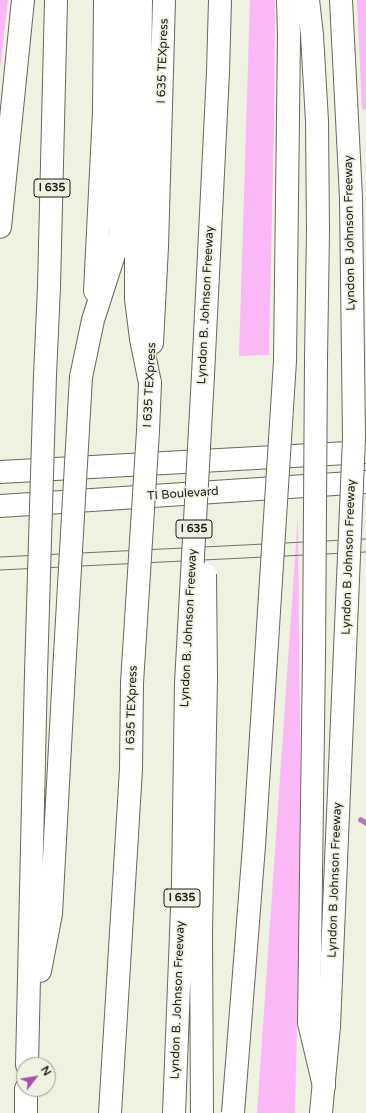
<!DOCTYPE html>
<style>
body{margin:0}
#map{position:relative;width:366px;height:1113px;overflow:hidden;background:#eff2e1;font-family:"Varela Round",sans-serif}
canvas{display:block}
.north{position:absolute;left:16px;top:1057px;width:40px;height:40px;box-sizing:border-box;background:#eff2e1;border:1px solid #9b9d90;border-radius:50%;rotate:59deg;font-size:11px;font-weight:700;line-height:16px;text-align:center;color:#1c1d17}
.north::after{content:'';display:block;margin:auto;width:14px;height:18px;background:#b04baf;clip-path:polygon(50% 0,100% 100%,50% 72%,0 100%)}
</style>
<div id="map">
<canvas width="366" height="1113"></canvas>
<div class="north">N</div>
</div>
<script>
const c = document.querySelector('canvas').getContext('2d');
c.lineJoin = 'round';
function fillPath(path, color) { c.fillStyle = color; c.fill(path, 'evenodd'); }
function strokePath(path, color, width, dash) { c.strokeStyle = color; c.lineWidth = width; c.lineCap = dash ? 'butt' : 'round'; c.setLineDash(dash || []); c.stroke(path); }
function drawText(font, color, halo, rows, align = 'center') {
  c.font = font + ' "Varela Round",sans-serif'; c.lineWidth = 3.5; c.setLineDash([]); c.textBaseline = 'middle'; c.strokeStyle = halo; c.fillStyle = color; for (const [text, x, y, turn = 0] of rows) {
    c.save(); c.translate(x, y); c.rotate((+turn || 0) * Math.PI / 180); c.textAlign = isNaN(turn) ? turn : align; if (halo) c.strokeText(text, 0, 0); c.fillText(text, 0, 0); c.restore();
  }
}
fillPath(new Path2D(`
 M0,0H8L0,69Z
 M250,0H275L274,122L269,355L239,356Z
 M357,0H366V109L362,110Z
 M298,515L301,855L295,1113H257Z`), '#fab8f7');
strokePath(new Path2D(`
 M361,820L366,823`), '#bb75b9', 5.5);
const secondary = new Path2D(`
 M341,0L351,198
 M0,472L366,452
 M0,506L366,482
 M321,1113L329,1026`);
const highway = new Path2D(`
 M141,0L140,98L136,248V299L141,339L150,383
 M288,0L289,35
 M308,0L312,35
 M0,227L23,0
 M95,291L104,112L105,0
 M152,343L157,247L164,0
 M45,375L49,287L56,0
 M203,375L218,72L220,0
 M81,377L93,320L120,236L124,99L126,0
 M40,971L51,914L64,672
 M309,1023L324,1086
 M27,1065L36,673
 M26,1113V1089
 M110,1113L131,769L132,683
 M174,1113L183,883L186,683
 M202,1113L201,932L206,679`);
strokePath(secondary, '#67695a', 24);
strokePath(highway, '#67695a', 24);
strokePath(secondary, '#fff', 22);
strokePath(highway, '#fff', 22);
strokePath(new Path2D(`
 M0,557L366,539
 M0,570L366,552`), '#707267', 1);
const secondaryBridge = new Path2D(`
 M329,1026L354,438L351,198`);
const highwayBridge = new Path2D(`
 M205,574L206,679
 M64,672L81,377
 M36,673L45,375
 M132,683L148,431L150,383
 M186,683L203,375
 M309,1023L314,656L316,359L318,231L317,121L312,35
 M233,1113L254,846L285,361L289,35`);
strokePath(secondaryBridge, '#67695a', 24, []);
strokePath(highwayBridge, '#67695a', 24, []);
strokePath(secondaryBridge, '#fff', 22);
strokePath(highwayBridge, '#fff', 22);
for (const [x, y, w] of [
 [52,188,36],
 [194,529,36],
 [182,898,36]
]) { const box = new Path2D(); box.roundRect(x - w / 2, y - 9, w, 18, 3); c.fillStyle = '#eff2e1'; c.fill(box); strokePath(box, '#1c1d17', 1); }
drawText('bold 11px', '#1c1d17', null, [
 ["I 635",52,188],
 ["I 635",194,529],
 ["I 635",182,898]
]);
drawText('12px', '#1c1d17', '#eff2e1', [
 ["I 635 TEXpress",163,61,-88],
 ["Lyndon B Johnson Freeway",350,233,-91],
 ["Lyndon B. Johnson Freeway",206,305,-87],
 ["I 635 TEXpress",150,385,-87],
 ["TI Boulevard",183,494,-4],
 ["Lyndon B Johnson Freeway",349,557,-88],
 ["Lyndon B. Johnson Freeway",189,628,-87],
 ["I 635 TEXpress",132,708,-88],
 ["Lyndon B Johnson Freeway",335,880,-88],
 ["Lyndon B. Johnson Freeway",178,1000,-88]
]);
</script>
